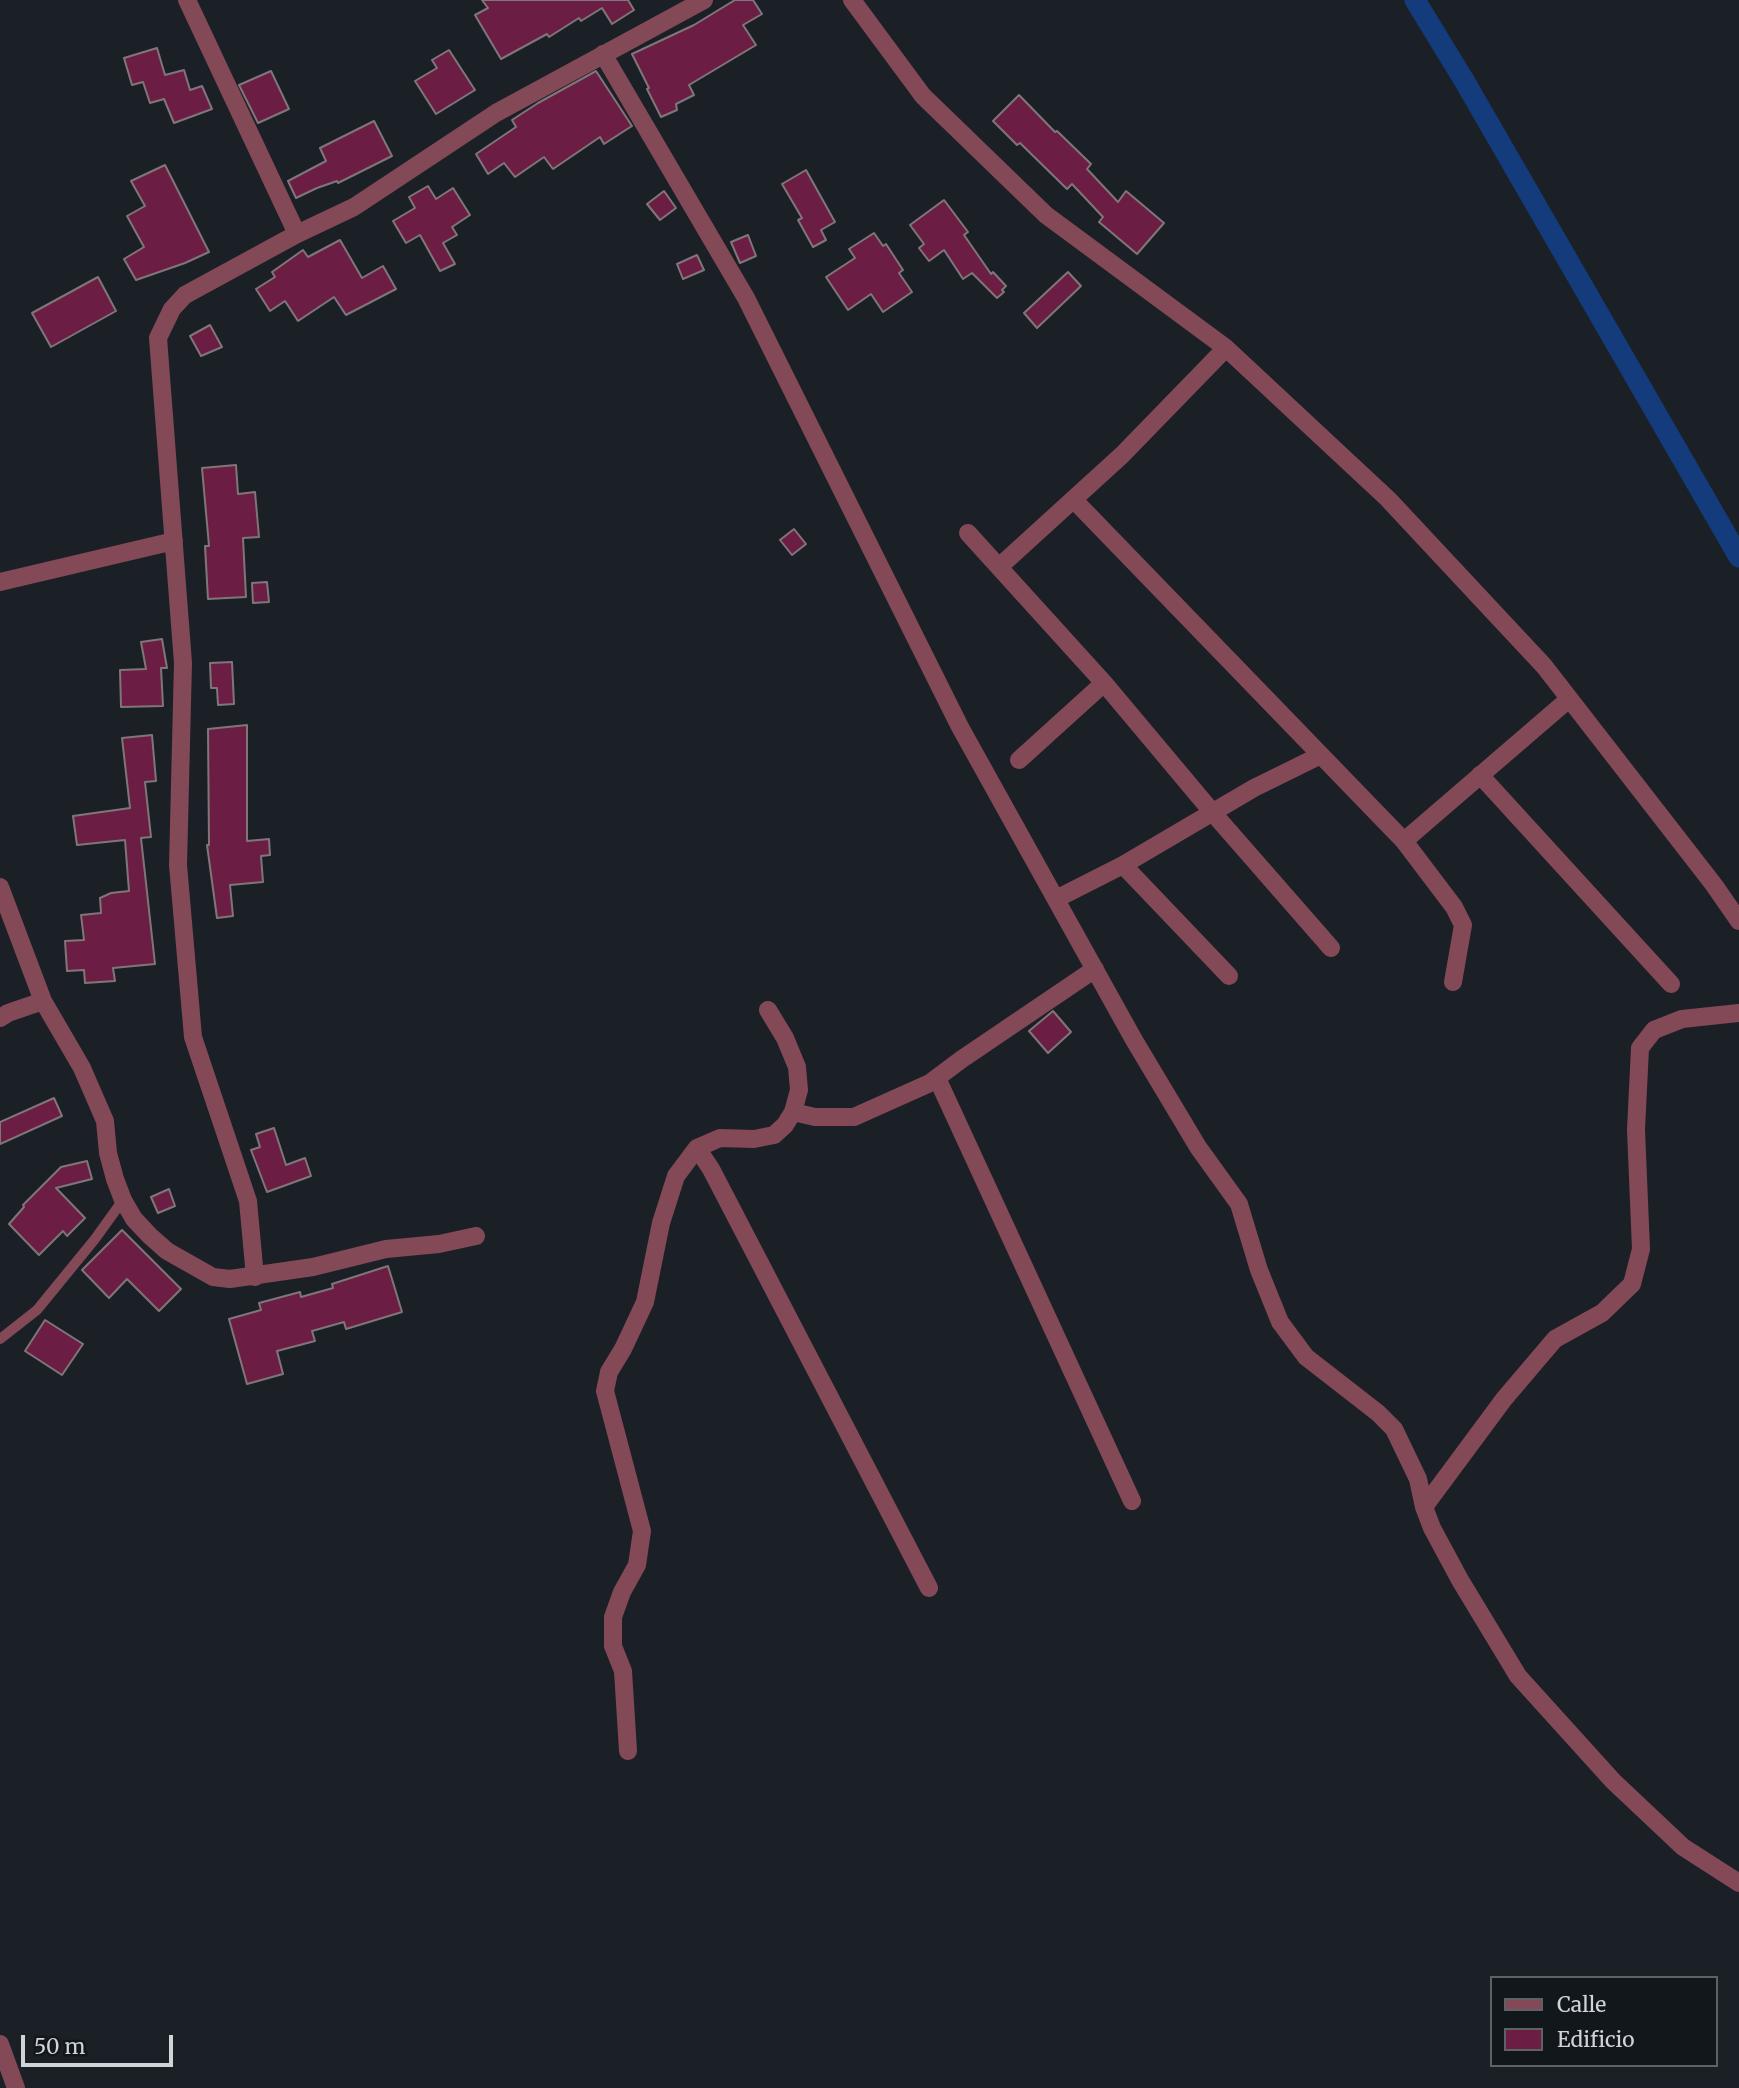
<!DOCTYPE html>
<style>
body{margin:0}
#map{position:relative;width:1739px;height:2088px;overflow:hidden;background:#1b2026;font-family:Merriweather,serif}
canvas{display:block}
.legend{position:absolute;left:1490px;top:1976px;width:228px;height:91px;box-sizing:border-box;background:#12171c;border:2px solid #5e6267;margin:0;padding:9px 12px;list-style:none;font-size:21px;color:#d0d3d7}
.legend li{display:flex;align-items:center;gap:14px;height:35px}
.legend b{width:35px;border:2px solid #5e6267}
.scale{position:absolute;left:21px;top:2035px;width:152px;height:32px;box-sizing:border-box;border:4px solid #d0d3d7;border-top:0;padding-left:9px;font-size:21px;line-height:24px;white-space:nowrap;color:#d0d3d7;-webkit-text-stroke:5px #12171c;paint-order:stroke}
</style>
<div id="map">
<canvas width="1739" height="2088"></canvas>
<ul class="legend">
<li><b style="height:9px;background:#834957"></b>Calle</li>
<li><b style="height:19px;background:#6c1d44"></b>Edificio</li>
</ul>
<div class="scale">50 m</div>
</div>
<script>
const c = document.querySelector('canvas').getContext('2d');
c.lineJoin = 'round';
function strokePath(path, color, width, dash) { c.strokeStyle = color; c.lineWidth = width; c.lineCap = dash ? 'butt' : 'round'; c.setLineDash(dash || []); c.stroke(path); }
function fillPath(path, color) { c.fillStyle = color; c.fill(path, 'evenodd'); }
strokePath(new Path2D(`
 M1415,0L1465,82L1739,557`), '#143b7b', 21);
const building = new Path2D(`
 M482,0H628L634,10L612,24L602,8L581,21L579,18L549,37L547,34L501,59L475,15L488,8Z
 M735,0H753L762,14L743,25L756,45L689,85L694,95L676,104L677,110L661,117L647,89L649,88L632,54L694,25Z
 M157,48L165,75L184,70L190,90L202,86L212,109L174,123L164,99L150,103L143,82L132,85L124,58Z
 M449,50L475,90L436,114L415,81L437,68L432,60Z
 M271,71L289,109L258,123L239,85Z
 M596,71L632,126L604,144L600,137L553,169L544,157L515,177L504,163L488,174L476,154L516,127L512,120L538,103Z
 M1019,95L1055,132L1057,131L1091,164L1087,169L1118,202L1126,191L1164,223L1137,254L1099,222L1103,217L1072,184L1067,189L1020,143L1017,145L993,121Z
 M374,121L392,156L338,183L337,181L317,188L296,198L288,181L326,161L320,148Z
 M165,165L209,252L185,263L136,280L124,259L144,247L127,216L145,206L131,181Z
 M806,170L835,222L821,230L826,240L813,247L798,220L802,218L782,184Z
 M428,186L436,199L453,188L470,215L452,227L457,235L443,243L455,264L440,271L420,235L406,243L393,221L415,208L409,197Z
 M664,191L676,208L660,220L647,204Z
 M944,200L968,232L964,235L991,274L993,272L1006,286L1002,290L1004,292L997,298L972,273L963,279L944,250L929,261L919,248L924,244L910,225Z
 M874,233L883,246L886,244L903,270L899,273L912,292L883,312L871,294L848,310L826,277L855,258L849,249Z
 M748,235L756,256L740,263L731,242Z
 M340,240L362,278L383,266L396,289L346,315L334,297L298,321L285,301L270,311L256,289L275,277L272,272L303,250L308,257Z
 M697,255L704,270L683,279L677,264Z
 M1068,272L1081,286L1037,328L1024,313Z
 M98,277L116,311L51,347L32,313Z
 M210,325L222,347L201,356L190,336Z
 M236,465L238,494L255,492L259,537L243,538L246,597L208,599L205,546H209L202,468Z
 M794,529L806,544L792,555L780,540Z
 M267,582L269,602L253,603L252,583Z
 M162,639L167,668H161L163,706L121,707L120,670L146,669L141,642Z
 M232,662L234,704L218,705L217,688H211L210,663Z
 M247,725V841L269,839L270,855L261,856L263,882L230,885L233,916L217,918L207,845H209L208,729Z
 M152,735L156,781L145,782L151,837L141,838L155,964L113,968L115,981L85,983L84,970L67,971L65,941L84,940L81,915L101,913L100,898L111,893L129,891L125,840L77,845L73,816L130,808L122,738Z
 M1053,1011L1071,1032L1048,1053L1029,1031Z
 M54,1098L62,1116L0,1144V1122Z
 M274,1128L286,1165L305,1158L311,1176L267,1192L251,1150L260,1147L256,1134Z
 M87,1161L92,1179L56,1188L85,1218L67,1236L63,1231L39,1255L9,1224L24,1207L23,1205L61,1167Z
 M169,1189L175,1206L158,1213L151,1197Z
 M122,1230L181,1289L159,1311L127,1279L109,1298L82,1270Z
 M388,1266L402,1312L346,1329L344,1322L312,1331L315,1341L277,1351L283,1374L247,1384L229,1319L261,1310L259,1303L300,1292L301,1297L333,1288L332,1284Z
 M45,1320L83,1344L62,1375L25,1351Z`);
fillPath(building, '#6c1d44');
strokePath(building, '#7f7679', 2);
strokePath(new Path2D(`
 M0,1339L37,1310L95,1239L123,1200`), '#834957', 10);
strokePath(new Path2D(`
 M187,0L297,234
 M852,0L923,96L1046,215L1226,348L1388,499L1544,666L1714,885L1739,921
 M603,54L746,298L960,727L1134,1040L1198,1147L1239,1204L1259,1270L1280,1322L1306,1357L1378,1413L1394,1429L1418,1479L1424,1507
 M1074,500L1404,841L1454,907L1463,925L1453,982
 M968,533L1104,683L1213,813L1331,948
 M999,567L1122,455L1226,348
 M0,582L174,541
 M1019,760L1104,683
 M1480,775L1671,984
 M1404,841L1569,699
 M1123,865L1229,976
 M0,887L43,1001L82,1068L105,1121L108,1153L115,1179L123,1200L134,1219L150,1236L167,1251L213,1277L230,1279L313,1267L386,1249L439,1244L476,1236
 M1056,899L1123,865L1254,788L1321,755
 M1739,1013L1682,1019L1654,1030L1640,1048L1636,1130L1641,1249L1632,1284L1602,1313L1555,1339L1504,1399L1424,1507L1432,1528L1460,1580L1518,1676L1613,1781L1683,1847L1739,1883
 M0,1018L8,1013L43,1001
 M937,1078L1132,1501
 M793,1112L815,1117H854L930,1083L962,1059L1095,969
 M697,1148L711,1169L929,1588
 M255,1277L248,1201L193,1037L178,865L183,663L158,338L172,309L185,295L297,234L354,207L496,113L704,0
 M628,1751L623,1671L613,1646V1617L622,1592L637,1565L642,1531L605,1391L609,1372L623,1349L645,1302L661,1223L676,1176L697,1148L720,1138L754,1139L774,1135L785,1125L793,1112L799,1090L797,1067L785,1038L768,1010
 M0,2044L16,2088`), '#834957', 18);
</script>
